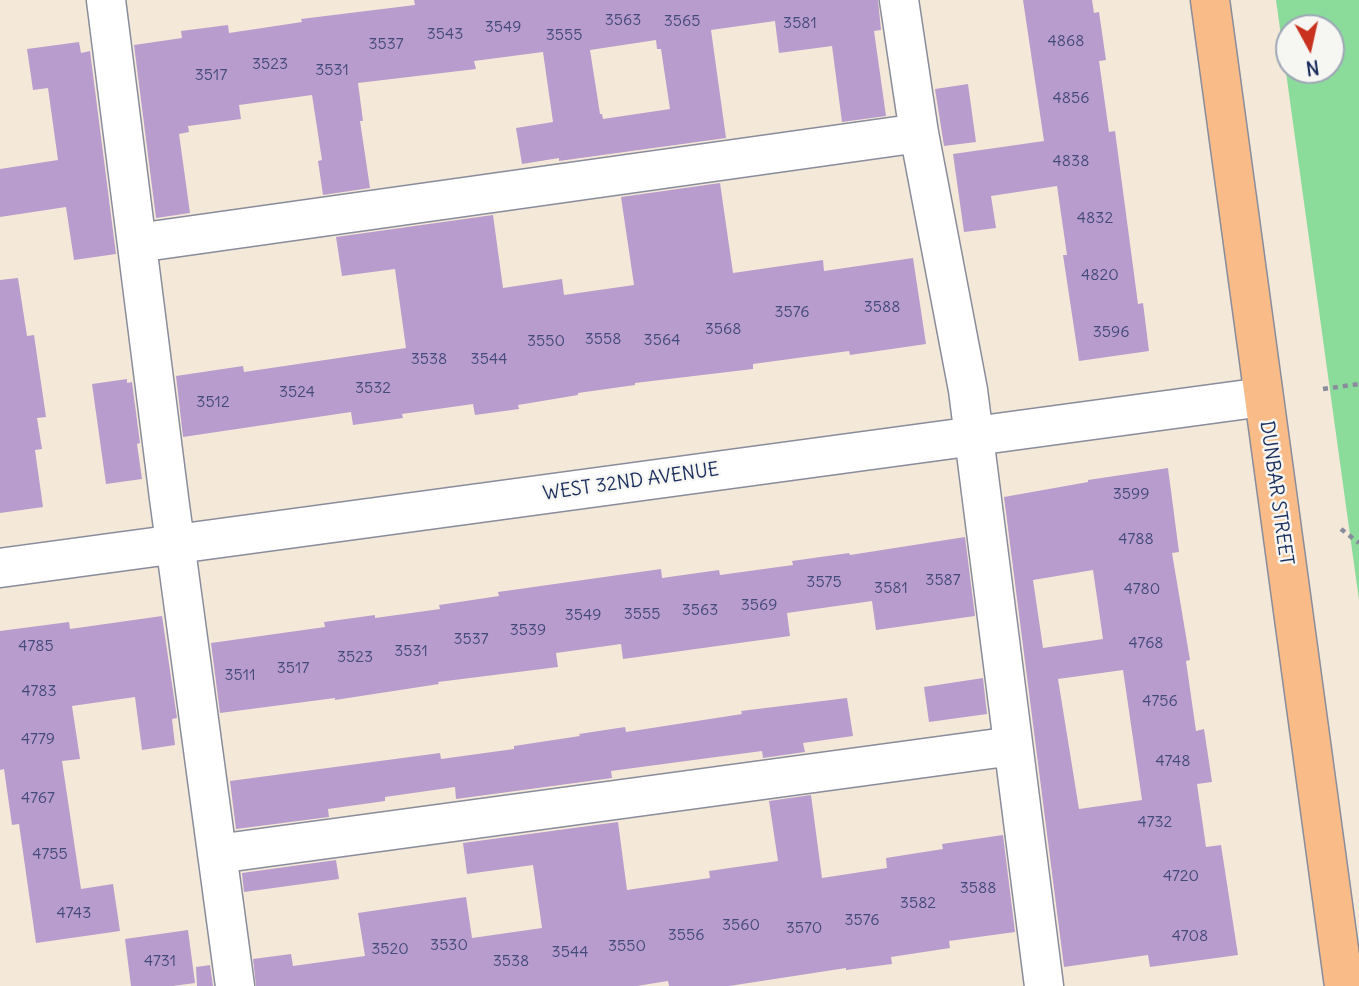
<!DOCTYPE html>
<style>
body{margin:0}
#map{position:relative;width:1359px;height:986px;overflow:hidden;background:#f4e9d8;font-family:Delius,sans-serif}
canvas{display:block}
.north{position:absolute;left:1275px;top:14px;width:70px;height:70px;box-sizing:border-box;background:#f6f6f2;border:2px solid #9ea6b7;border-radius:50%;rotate:172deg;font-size:19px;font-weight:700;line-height:28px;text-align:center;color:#1b2f5e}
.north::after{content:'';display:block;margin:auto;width:24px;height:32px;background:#c8321e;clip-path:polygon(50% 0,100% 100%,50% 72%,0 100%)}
</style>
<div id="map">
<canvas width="1359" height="986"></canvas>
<div class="north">N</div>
</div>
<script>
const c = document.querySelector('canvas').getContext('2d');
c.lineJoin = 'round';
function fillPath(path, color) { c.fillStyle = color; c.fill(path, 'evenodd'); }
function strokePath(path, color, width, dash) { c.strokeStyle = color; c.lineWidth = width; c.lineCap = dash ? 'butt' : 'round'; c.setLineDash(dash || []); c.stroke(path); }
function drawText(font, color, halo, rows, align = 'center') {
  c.font = font + ' Delius,sans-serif'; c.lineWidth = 5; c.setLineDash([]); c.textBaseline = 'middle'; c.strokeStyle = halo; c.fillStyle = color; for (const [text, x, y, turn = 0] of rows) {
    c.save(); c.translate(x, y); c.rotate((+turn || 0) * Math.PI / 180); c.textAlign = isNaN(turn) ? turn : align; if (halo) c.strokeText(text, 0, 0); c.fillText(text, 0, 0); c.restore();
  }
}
fillPath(new Path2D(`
 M1276,0H1359V600ZM1289,28H1331V70H1289Z`), '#8bdb9b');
fillPath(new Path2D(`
 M414,0H878L881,30L874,31L886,116L842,122L832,46L779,53L775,21L711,30L726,138L559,161V158L522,164L516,128L553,122L543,52L474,61L476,69L358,83L363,121H360L370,188L323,195L318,161L322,160L312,95L239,105L241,119L188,126L189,132L179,134L190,213L156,218L134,45L182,38L181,31L228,25L229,33L302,22L301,19L415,5ZM656,40L657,49H661L670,109L603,119L602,114H600L590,50Z
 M1023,0H1092L1094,13L1099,12L1106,60L1099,61L1109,132L1115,131L1138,304L1143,303L1149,351L1079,361L1063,255H1067L1057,186L991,196L996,228L964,232L953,154L1044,141Z
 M79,42L81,53L90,51L116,254L74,260L66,207L0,217V169L58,160L48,88L33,90L27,49Z
 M968,84L976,142L944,146L935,89Z
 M720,183L733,273L823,260L824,271L913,258L926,344L850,355L849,351L753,364V369L635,383V385L578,393V395L518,405L519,409L475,415L473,404L402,414L403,418L353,425L351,412L183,437L176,376L243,366L244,372L406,348L395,269L342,276L336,237L493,215L503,288L562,279L564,295L634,285L621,197Z
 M18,278L27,336L34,335L46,417L37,418L42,449L35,450L43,507L0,513V280Z
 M127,379V383L132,382L140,443L137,444L142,479L106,484L92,384Z
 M1168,468L1179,552L1172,553L1190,660L1186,661L1196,731L1204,729L1212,782L1197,784L1206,847L1221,845L1238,955L1150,967L1148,955L1064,967L1004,497L1088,482V480ZM1093,570L1103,639L1043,648L1033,580ZM1123,670L1142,800L1079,809L1058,679Z
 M965,537L975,616L876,630L872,601L787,613L790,636L623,659L621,644L556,653L558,667L438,682L439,684L335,700V698L220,713L211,643L325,627L324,622L375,615V618L440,609L439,605L499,596L498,592L661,569L662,578L719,570L720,575L793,565L792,561L849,553L850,555Z
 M162,616L177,718L172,719L175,745L142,750L135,697L72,706L80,759L62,761L81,889L113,884L120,931L36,943L19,824L12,825L4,769L0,770V631L69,622L70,629Z
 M983,678L987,714L929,722L924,687Z
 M847,698L853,736L803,743L805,752L763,758L762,751L701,759L611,771L612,778L456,799L455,787L385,797V801L328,809L329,817L236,829L230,781L440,753L441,759L514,749V746L580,736L579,734L625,727L626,732L742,714L741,711Z
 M811,795L822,878L887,868L886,858L943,849L942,844L1003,835L1015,932L949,941L950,948L891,957L892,964L846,970V968L729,986H669L668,981L637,986H256L253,959L291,954L293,966L365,956L358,913L466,897L472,938L542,928L533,865L467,874L463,843L618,822L627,890L710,878L709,871L778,861L769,801Z
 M336,860L339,879L244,892L242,873Z
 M188,930L195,983L173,986H131L125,939Z
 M210,965L213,986H197L196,967Z`), '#b89ccd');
const minor = new Path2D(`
 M106,0L169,498L235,986
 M899,0L919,133L968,390L1044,986
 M137,243L919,133
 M0,568L1263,397
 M217,854L1013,746`);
const major = new Path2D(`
 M1210,0L1344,986`);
strokePath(minor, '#888c9b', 41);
strokePath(major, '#888c9b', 41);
strokePath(new Path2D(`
 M1323,389L1359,384
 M1341,529L1359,543`), '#888c9b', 4.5, [5, 5]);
strokePath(minor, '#fff', 38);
strokePath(major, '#f9bc89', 38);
drawText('16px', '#424a7a', null, [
 ["3563",623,20],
 ["3565",682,21],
 ["3581",800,23],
 ["3549",503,27],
 ["3543",445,34],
 ["3555",564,35],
 ["4868",1066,41],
 ["3537",386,44],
 ["3523",270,64],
 ["3531",332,70],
 ["3517",211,75],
 ["4856",1071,98],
 ["4838",1071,161],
 ["4832",1095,218],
 ["4820",1100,275],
 ["3588",882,307],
 ["3576",792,312],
 ["3568",723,329],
 ["3596",1111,332],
 ["3558",603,339],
 ["3564",662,340],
 ["3550",546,341],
 ["3538",429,359],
 ["3544",489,359],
 ["3532",373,388],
 ["3524",297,392],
 ["3512",213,402],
 ["3599",1131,494],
 ["4788",1136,539],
 ["3587",943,580],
 ["3575",824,582],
 ["3581",891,588],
 ["4780",1142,589],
 ["3569",759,605],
 ["3563",700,610],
 ["3555",642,614],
 ["3549",583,615],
 ["3539",528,630],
 ["3537",471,639],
 ["4768",1146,643],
 ["4785",36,646],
 ["3531",411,651],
 ["3523",355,657],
 ["3517",293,668],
 ["3511",240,675],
 ["4783",39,691],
 ["4756",1160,701],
 ["4779",38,739],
 ["4748",1173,761],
 ["4767",38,798],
 ["4732",1155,822],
 ["4755",50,854],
 ["4720",1181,876],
 ["3588",978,888],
 ["3582",918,903],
 ["4743",74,913],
 ["3576",862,920],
 ["3560",741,925],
 ["3570",804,928],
 ["3556",686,935],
 ["4708",1190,936],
 ["3530",449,945],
 ["3550",627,946],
 ["3520",390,949],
 ["3544",570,952],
 ["4731",160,961],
 ["3538",511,961]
]);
drawText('19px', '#1b2f5e', '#f6f6f2', [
 ["WEST 32ND AVENUE",631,482,-8],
 ["DUNBAR STREET",1276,493,82]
]);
</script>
